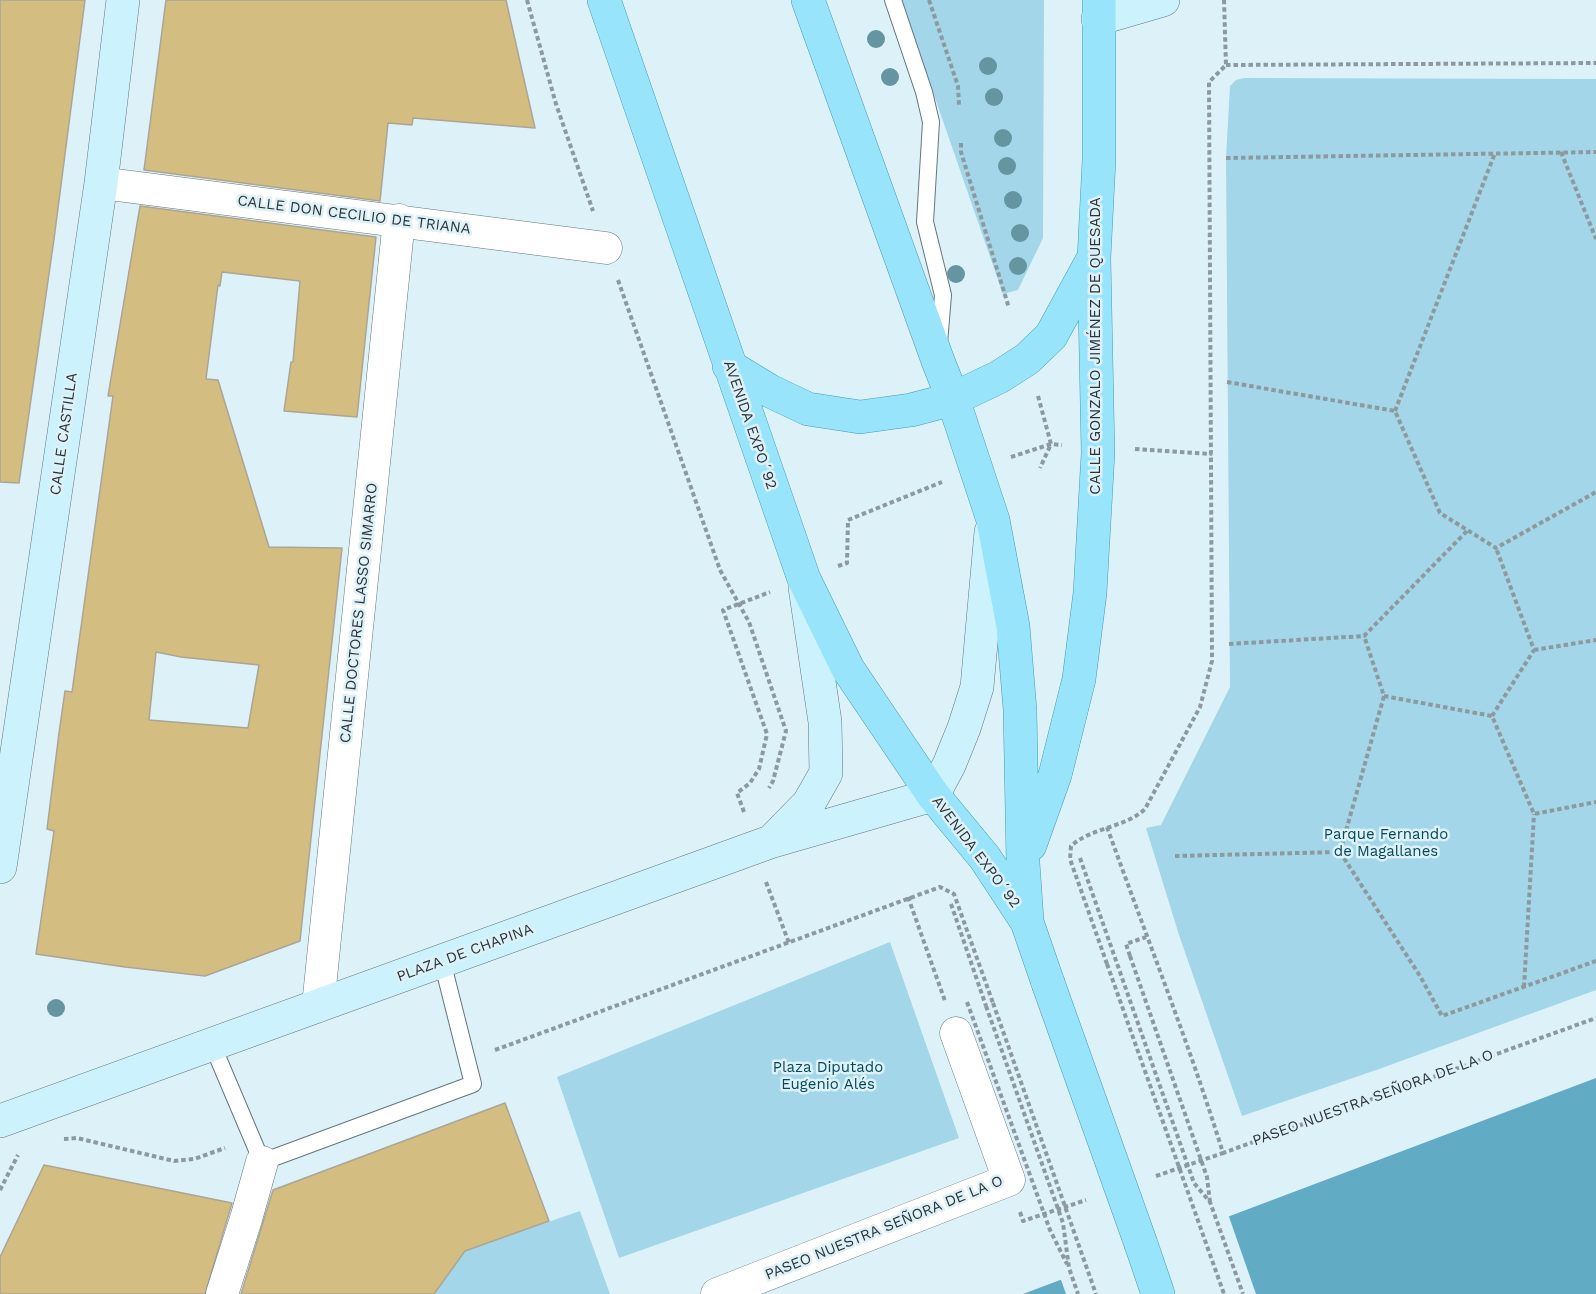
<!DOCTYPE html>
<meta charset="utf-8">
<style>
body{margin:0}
canvas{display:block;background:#ddf1f8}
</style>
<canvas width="1596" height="1294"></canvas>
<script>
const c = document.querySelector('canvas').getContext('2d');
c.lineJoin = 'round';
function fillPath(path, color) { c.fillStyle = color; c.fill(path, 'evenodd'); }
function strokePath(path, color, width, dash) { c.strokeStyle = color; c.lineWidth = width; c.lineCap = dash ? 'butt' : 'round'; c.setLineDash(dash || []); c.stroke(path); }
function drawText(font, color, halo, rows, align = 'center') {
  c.font = font + ' "Work Sans",sans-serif'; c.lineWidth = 5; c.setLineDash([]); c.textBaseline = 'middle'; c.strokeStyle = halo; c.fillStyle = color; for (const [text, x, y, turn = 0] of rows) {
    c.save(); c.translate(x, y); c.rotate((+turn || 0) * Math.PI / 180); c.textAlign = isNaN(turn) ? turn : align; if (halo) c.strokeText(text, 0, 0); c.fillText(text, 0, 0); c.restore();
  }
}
fillPath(new Path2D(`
 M901,0H1044L1043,238L1018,290L1003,294Z
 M1244,78L1596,79V990L1379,1069L1242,1116L1179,935L1146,828L1161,825L1230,687L1226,158L1230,86L1236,80Z
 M890,942L959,1138L619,1258L557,1077Z
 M580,1211L610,1294H434L465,1251Z`), '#a3d6e8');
fillPath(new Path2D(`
 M1596,1078V1294H1023Z`), '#61acc4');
fillPath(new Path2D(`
 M1228,1214L1256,1294H1066L1060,1277Z`), '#ddf1f8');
const building = new Path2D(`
 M0,0H85L54,239L19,483L0,482Z
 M166,0H506L535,128L413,118L412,125L388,123L380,201L144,170Z
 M140,206L376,237L357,417L284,411L291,362H293L300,281L222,272L220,286L218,285L206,379L218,380L269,547L342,548L300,941L205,976L125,967L36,954L54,831L47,829L59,733L65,691L72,692L113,396H108ZM156,652L181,657L259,665L248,728L149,720Z
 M505,1103L549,1221L465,1251L434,1294H241L273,1190Z
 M44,1165L232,1203L205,1294H0V1257Z`);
fillPath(building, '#d4bd80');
strokePath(building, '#aba596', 1.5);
const lane = new Path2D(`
 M893,0L924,92L931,122L925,222L943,295L939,343
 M212,1044L262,1162L473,1084L442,961`);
const street = new Path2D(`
 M101,183L606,248
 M318,1006L399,220
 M222,1294L246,1219L262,1162
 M717,1294L1009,1180L956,1033`);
const secondary = new Path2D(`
 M1098,19L1163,0
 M772,841L809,803L826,773L825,722L805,587
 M0,867L101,183L123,0
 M0,1121L770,842L933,795L949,765L964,728L977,687L991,532`);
const primary = new Path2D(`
 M604,0L804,579L848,669L933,795L985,858L1027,922L1048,983
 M808,0L938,361L953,399L993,520L1013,626L1020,710L1023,863L1027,920
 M729,366L770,391L808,409L860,417L911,410L953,399L999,377L1027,359L1051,336L1093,259
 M1030,845L1055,775L1079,679L1090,593L1098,453L1094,258L1099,160V0
 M1141,1244L1158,1294`);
strokePath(lane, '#65767c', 18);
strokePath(street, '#65767c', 33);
strokePath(secondary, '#65767c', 34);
strokePath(primary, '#469bb4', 34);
strokePath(new Path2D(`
 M527,0L556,104L593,211
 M929,0L958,86L959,105
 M1226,65L1596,63
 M961,143V152L1009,308
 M1561,152L1596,239
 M1226,158L1596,152
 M618,280L720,570L749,622L786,731L773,781L769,788
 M1227,382L1395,411L1440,513L1496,548L1596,492
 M1038,396L1051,444L1040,468
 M1395,411L1495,153
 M1135,449L1212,454
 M1011,457L1051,444L1062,445
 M838,566L847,563L848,520L942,482
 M1229,644L1364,636L1468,530
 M1534,650L1596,640
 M1384,696L1492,716L1534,814L1596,802
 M1492,716L1534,650L1496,548
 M744,812L737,793L750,783L759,769L767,734L723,610L770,592
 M1107,827C1146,936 1189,1043 1223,1153L1596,1018
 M1340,852L1420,976L1442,1016L1596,961
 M1175,856L1340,852L1384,696L1364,636
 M766,882L789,943
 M908,897L945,1001
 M951,904L986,1006
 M1130,956L1126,944L1146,937
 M1107,964L1070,859L1071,846C1092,827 1125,828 1145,809L1200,707L1212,661L1209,82L1226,65L1224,0
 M1524,987L1534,814
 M495,1050L940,887L954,894L993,1003
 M64,1139L77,1138L174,1161L194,1159L225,1148
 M1156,1176L1223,1153
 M0,1190L18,1155
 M1020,1212L1023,1221L1086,1200`), '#8c9a9f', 4, [4.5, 3]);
strokePath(lane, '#fff', 16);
strokePath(street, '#fff', 32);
strokePath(secondary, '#cbf2fd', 33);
strokePath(primary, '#98e4fa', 33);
const primaryBridge = new Path2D(`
 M1048,983L1141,1244`);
strokePath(primaryBridge, '#469bb4', 34, []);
strokePath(new Path2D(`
 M1080,858L1194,1183L1210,1202L1243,1294
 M1130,956L1207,1177L1210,1202
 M1107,964L1224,1294
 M967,1002L1050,1230L1067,1264
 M993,1003L1096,1294
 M986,1006L1063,1223L1069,1268L1078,1294`), '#8c9a9f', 4, [4.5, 3]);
strokePath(primaryBridge, '#98e4fa', 33);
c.fillStyle = '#6595a1';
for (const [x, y] of [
 [876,39],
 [988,66],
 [890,77],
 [994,97],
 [1003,138],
 [1007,166],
 [1013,200],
 [1020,233],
 [1018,266],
 [956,274],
 [56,1008]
]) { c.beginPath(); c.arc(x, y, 9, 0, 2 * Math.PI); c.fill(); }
drawText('15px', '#2d3437', '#ddf1f8', [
 ["CALLE DON CECILIO DE TRIANA",354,215,7],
 ["CALLE GONZALO JIMÉNEZ DE QUESADA",1096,346,-90],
 ["AVENIDA EXPO´92",750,425,71],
 ["CALLE CASTILLA",64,434,-82],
 ["CALLE DOCTORES LASSO SIMARRO",359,613,-84],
 ["AVENIDA EXPO´92",976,852,53],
 ["PLAZA DE CHAPINA",465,953,-20],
 ["PASEO NUESTRA SEÑORA DE LA O",1373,1098,-20],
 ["PASEO NUESTRA SEÑORA DE LA O",884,1228,-22]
]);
drawText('15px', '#03495a', '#ddf1f8', [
 ["Parque Fernando",1386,835],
 ["de Magallanes",1386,852],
 ["Plaza Diputado",828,1068],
 ["Eugenio Alés",828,1085]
]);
</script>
